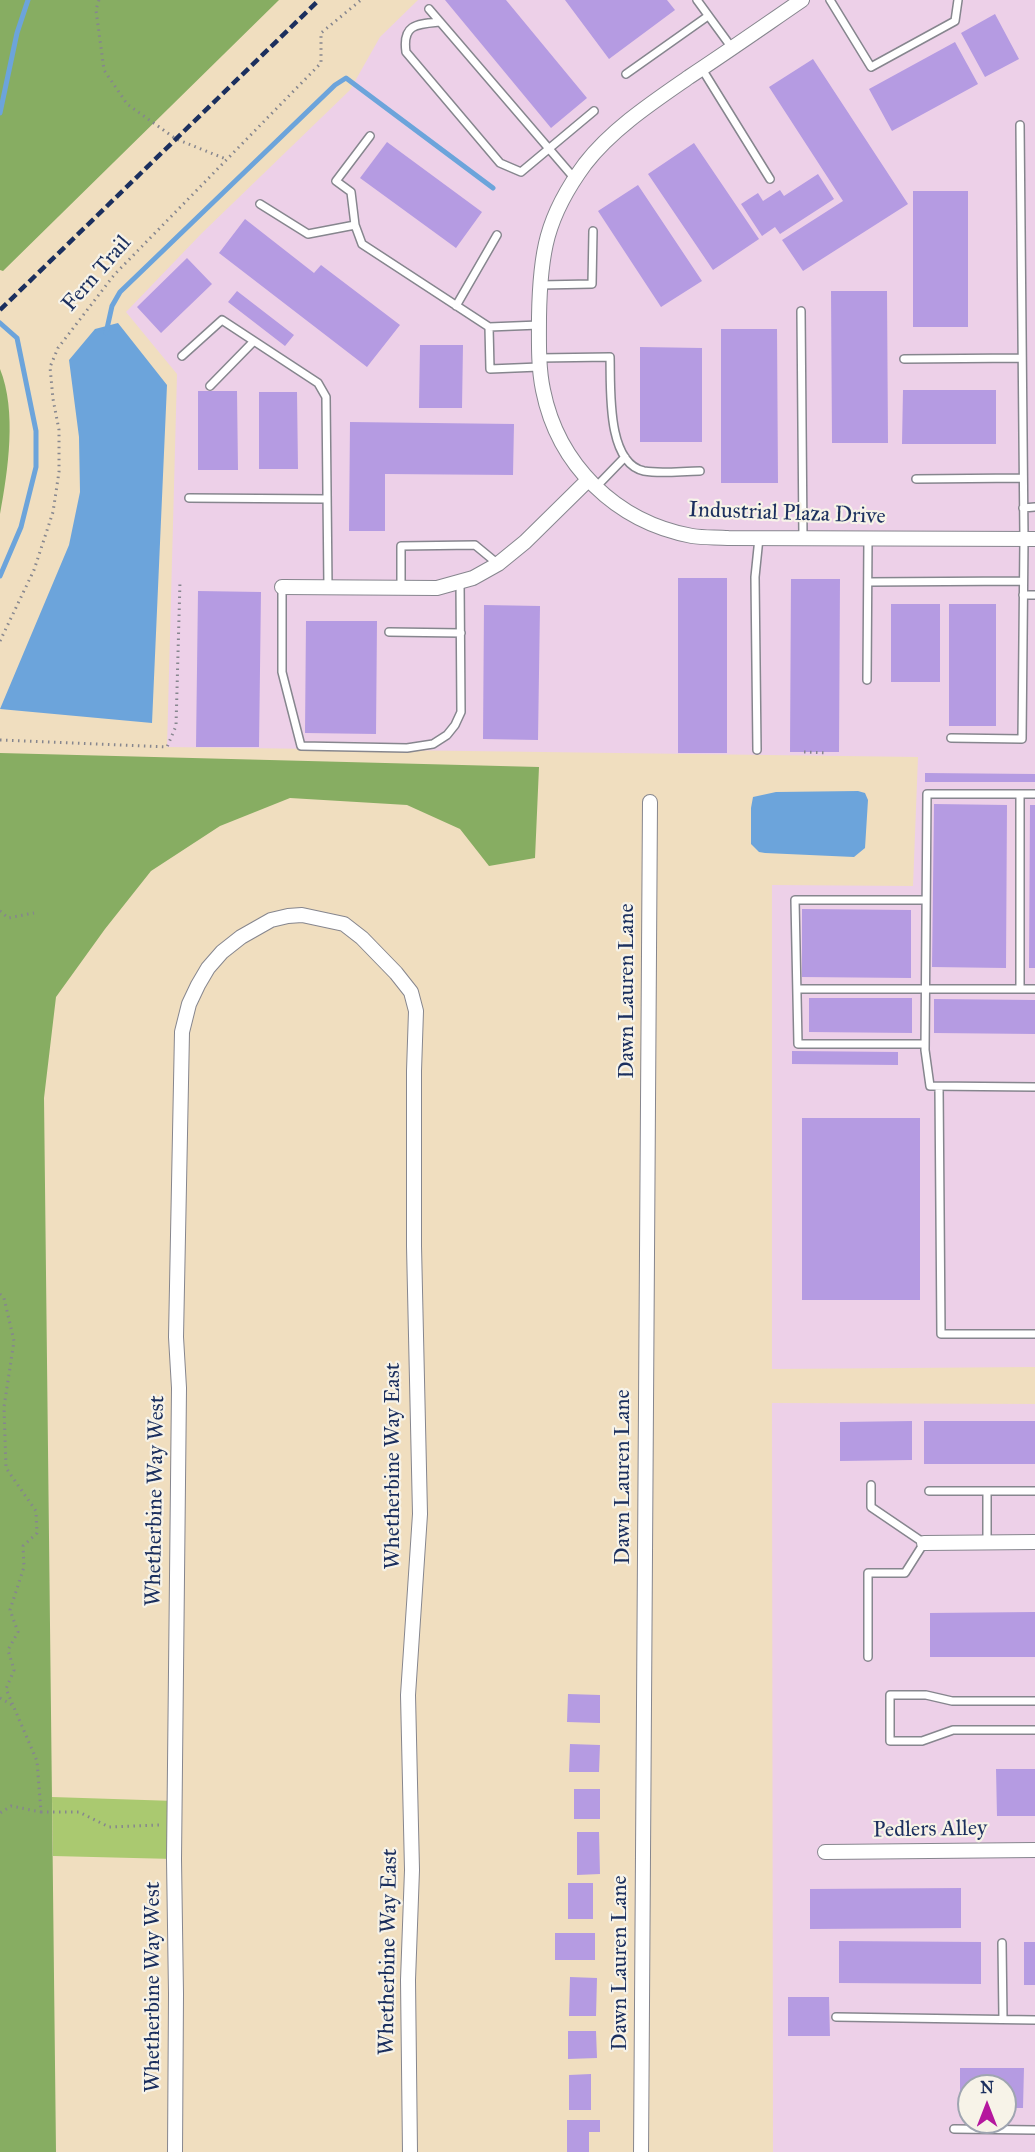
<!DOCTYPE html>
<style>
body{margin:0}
#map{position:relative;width:1035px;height:2152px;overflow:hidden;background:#f0debf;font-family:"IM FELL Great Primer",serif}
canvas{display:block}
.north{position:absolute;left:957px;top:2074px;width:60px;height:60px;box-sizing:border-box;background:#f7f3e8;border:2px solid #9fa5b1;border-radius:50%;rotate:0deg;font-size:16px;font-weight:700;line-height:24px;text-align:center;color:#1b2f5e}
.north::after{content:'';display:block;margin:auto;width:21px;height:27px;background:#b5179e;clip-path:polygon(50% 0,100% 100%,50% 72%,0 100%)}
</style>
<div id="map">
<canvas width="1035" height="2152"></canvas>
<div class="north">N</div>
</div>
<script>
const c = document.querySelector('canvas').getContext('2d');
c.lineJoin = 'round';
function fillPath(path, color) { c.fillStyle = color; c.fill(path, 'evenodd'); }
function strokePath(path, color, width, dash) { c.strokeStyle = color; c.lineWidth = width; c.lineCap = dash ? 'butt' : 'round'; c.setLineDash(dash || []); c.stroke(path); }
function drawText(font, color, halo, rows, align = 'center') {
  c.font = font + ' "IM FELL Great Primer",serif'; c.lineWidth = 4.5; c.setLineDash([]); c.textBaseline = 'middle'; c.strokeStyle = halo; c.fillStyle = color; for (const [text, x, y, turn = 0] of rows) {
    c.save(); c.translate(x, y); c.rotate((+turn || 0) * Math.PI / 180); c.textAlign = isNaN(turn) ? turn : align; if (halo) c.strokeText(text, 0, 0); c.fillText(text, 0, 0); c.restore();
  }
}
fillPath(new Path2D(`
 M418,0H1035V1367L772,1369V885L913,886L918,757L167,747L177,374L126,312L202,233L350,90L380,37Z
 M772,1403L1035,1404V2152H773ZM969,2086H1005V2122H969Z`), '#edd0e8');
fillPath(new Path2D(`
 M52,1797L175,1801L174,1859L53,1856Z`), '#aac970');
fillPath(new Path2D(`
 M0,0H279L3,271L0,270Z
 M0,369C17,411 8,471 0,514Z
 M0,753L539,767L535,858L489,866L460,829L407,805L290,798L220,826L151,871L105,929L56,997L44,1098L56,2152H0Z`), '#87ad62');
fillPath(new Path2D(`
 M118,323L167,385L152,723L0,709L69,545L80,492L79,437L69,360L95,329Z
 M858,791L865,793L868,800L865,848L854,857L765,853L759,852L751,844V808L753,797L776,792Z`), '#6ca4db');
strokePath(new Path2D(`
 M0,113L17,33L28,0
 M0,323L17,338L36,431V467L21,527L0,576
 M106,333L112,306L120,292L335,85L346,78L493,188`), '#6ca4db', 5);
fillPath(new Path2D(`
 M445,0H506L587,98L551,128Z
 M565,0H667L675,10L609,59Z
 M995,14L1019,59L985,77L961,33Z
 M955,42L978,84L892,131L869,89Z
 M813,59L908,204L803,271L782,240L843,201L769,87Z
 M387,142L482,212L456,248L360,178Z
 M694,143L759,239L713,270L648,174Z
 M818,174L834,199L780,234L775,227L762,236L741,204L758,193L763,201L780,190L784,196Z
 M638,185L702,281L661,307L598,211Z
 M913,191H968V327H913Z
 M245,219L314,273L321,265L400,325L367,367L219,253Z
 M187,258L212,284L161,333L137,307Z
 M237,291L294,335L285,346L228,302Z
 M831,291H887L888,443H832Z
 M721,329H777L778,483H721Z
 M420,345H463L462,408H419Z
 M640,347L702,348V442H640Z
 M903,390H996V444H902Z
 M198,391H237L238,470H198Z
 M259,392H297L298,469H259Z
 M350,422L514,424L513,475L385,474V531H349Z
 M678,578H727V753H678Z
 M791,579H840L839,752H790Z
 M198,591L261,592L259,747H196Z
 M891,604H940V682H891Z
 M949,604H996V726H949Z
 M484,605L540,606L538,740L483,739Z
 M306,621H377L376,734L305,733Z
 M925,773L1035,774V782H925Z
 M934,804L1007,805L1006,968L932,967Z
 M1030,805H1035V968H1029Z
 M802,909L911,910V978L802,977Z
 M809,998H912V1033L809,1032Z
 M934,999L1035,1000V1034L934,1033Z
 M792,1051L898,1052V1065L792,1064Z
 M802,1118H920V1300H802Z
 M912,1421V1460L840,1461V1422Z
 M924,1421H1035V1464H924Z
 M1035,1612V1657H930V1613Z
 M568,1694L600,1695V1723L567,1722Z
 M570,1744L600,1745L599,1772H569Z
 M996,1769H1035V1816H997Z
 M574,1789H600V1819H574Z
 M577,1832H599L600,1874L577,1875Z
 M568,1883H593V1919H568Z
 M961,1888V1928L810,1929V1889Z
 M555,1933H595V1960H555Z
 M839,1941L981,1942V1984L839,1983Z
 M1024,1942H1035V1985H1024Z
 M570,1977L597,1978L596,2016H569Z
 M788,1997H829L830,2036H788Z
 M568,2031H596L597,2058L568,2059Z
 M960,2068H1024L1023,2108H1005V2086H969V2108H960Z
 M591,2074V2110H569V2075Z
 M567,2120H600V2132H589V2152H567Z`), '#b59be2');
const service = new Path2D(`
 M697,0L732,48
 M830,0L871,67L955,21L958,0
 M429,9L575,179
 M440,22C417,24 402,24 406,52L500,163L521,172L594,111
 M702,69L770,179
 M626,74L708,16
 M370,136L336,181L351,192L355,225L362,244L489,327
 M260,204L308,234L355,225
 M540,285L592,284L593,231
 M456,306L497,235
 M801,311L803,538
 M539,325L489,327L490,369L539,367
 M182,356L222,320L318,383L326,397L328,587
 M539,358L610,357C611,387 606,463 644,471C661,474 682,471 700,471
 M904,359L1022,358
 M210,386L254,341
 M916,479L1023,478
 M595,488L625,457
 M189,498L327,499
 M1023,508L1035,507
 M868,582L1023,581
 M282,587V672L301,746L407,748L433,744L447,735L455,725L461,712L460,582
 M401,588V546L475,545L498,564
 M1023,595H1035
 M389,632L461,633
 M867,680L868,539
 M951,738L1022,739L1024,539L1020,125
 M757,750L755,577L759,538
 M1035,794H927L925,1050L930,1086L1035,1087
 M797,989H1035
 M1020,989V794
 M925,1044H798L795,900H926
 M939,1087L941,1334H1035
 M929,1491H1035
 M987,1491V1543
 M868,1657V1573H905L924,1543L871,1507V1485
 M1035,1701H952L926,1695H890V1741H922L953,1730H1035
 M1002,1943L1003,2019
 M836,2017L1035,2020
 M954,2129L1035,2130`);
const minor = new Path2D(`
 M802,0C764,26 727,52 689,77C653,102 612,129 585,164C546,217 540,253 539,317C539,341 538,366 543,390C558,465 616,522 692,536C704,538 717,537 728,538L1035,539
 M282,587L437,588L473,578L498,564L525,542L588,480
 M924,1543L1035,1542
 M825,1852L1035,1850
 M175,2152L176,1994L174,1859L179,1388L176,1337L182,1032L189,1004L198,985L208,968L222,952L241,937L271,920L288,916L302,915L344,924L362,938L396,973L411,992L416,1011L414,1071V1246L420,1514L408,1695L412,1870L408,1980L410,2152
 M641,2152L650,802`);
strokePath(service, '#86868e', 10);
strokePath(minor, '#86868e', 16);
strokePath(new Path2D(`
 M99,0L96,10L104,70L127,104L176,139L226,159
 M0,641L34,570L53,512L59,472V430L53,399L50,367L58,348L114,275L321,63V33L361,0
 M0,740L167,747L176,726L180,581
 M804,752L828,753
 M0,911L8,918L34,913
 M0,1294L4,1298L14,1341L4,1407L6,1468L36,1511L37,1533L23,1546L24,1567L10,1610L18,1632L8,1650L14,1670L6,1689L37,1761L41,1812L11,1806L0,1813
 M0,1698L12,1705
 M41,1812H79L109,1827L159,1825`), '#86868e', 3, [1.5, 4.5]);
strokePath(service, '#fff', 7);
strokePath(minor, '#fff', 14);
strokePath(new Path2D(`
 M0,310L319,0`), '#1b2f5e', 4.5, [9, 4.5]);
drawText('22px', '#1b2f5e', '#f7f3e8', [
 ["Fern Trail",97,274,-49],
 ["Industrial Plaza Drive",787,514,2],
 ["Dawn Lauren Lane",628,991,-90],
 ["Whetherbine Way East",394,1466,-90],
 ["Dawn Lauren Lane",624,1477,-90],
 ["Whetherbine Way West",156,1501,-89],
 ["Pedlers Alley",930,1830,-1],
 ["Whetherbine Way East",389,1952,-89],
 ["Dawn Lauren Lane",621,1963,-90],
 ["Whetherbine Way West",154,1987,-90]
]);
</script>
